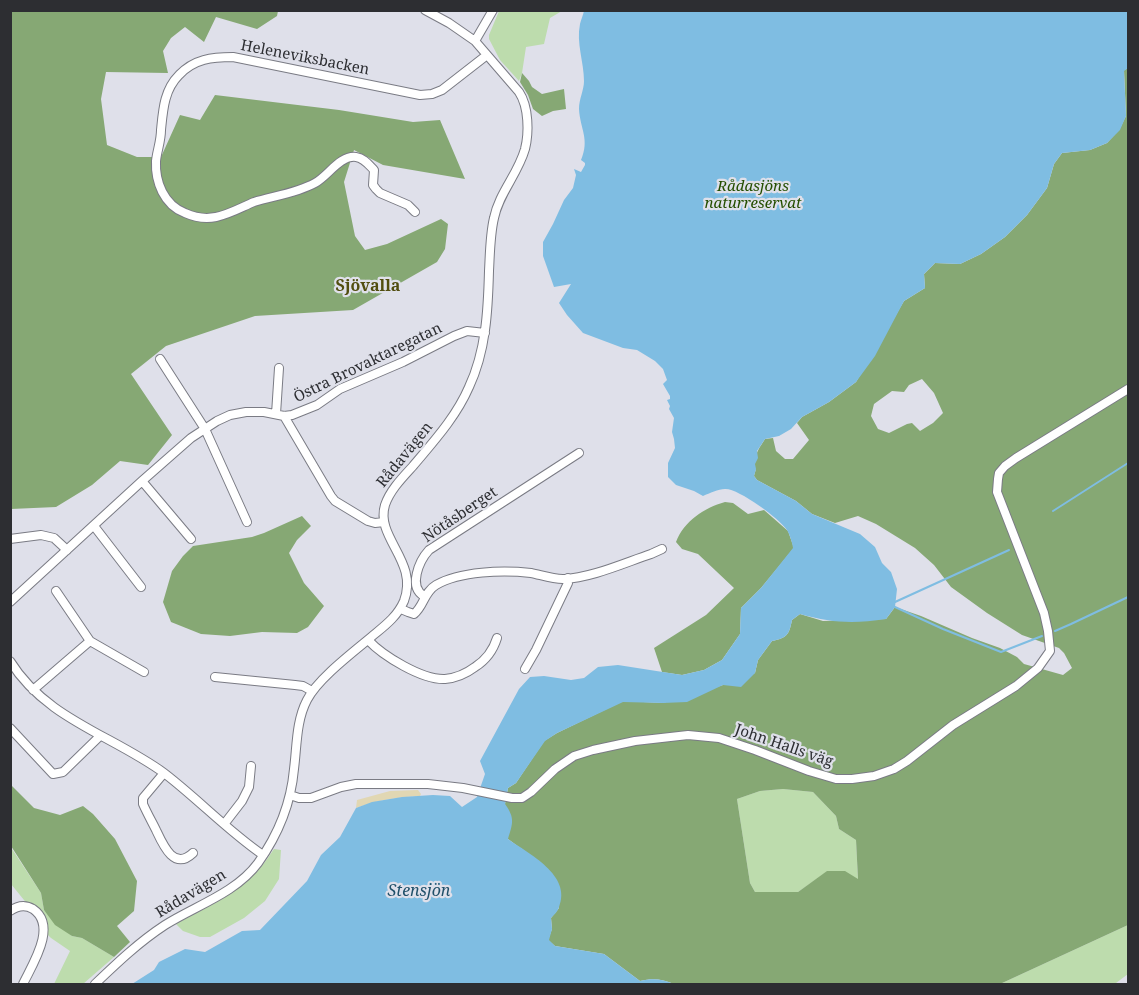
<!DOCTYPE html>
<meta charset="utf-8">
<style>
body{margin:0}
#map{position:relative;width:1139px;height:995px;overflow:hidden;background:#dfe0ea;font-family:"Noto Serif",serif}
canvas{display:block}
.frame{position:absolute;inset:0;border:12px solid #2d2e32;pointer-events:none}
</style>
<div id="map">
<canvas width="1139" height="995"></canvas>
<div class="frame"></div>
</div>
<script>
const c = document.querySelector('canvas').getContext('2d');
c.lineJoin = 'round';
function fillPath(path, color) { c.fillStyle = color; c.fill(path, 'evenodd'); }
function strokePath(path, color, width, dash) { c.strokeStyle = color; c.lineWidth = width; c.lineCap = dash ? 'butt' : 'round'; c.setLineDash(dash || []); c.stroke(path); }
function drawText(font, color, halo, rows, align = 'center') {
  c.font = font + ' "Noto Serif",serif'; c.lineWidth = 4.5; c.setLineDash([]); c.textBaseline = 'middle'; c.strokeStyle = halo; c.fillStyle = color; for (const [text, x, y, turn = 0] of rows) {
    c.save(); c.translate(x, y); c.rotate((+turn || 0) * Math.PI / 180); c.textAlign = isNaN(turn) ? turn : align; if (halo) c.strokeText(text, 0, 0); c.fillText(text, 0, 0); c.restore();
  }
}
fillPath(new Path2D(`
 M499,11H562L550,18L544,44L526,47L522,73L519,81L500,60L489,39V35Z
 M783,789L813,792L836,816L839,829L856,840L858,880L828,871L798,892H755L750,883L737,799L760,791Z
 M10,846L41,893L44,910L72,936L82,938L114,957L83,984H54L70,951L51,938L41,928V921L11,884Z
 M274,849L281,850L279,879L265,901L244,918L210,937H200L183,931L176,924C201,910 229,898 250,878C260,870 267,859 274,849Z
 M1128,925V974L1116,983L1110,984H1000Z`), '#bddcad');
fillPath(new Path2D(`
 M11,11H278L277,16L257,29L216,17L204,42L185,27L171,38L163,51L168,73L106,72L101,99L107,145L137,157H161L180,115L200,120L215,95L339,110L413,122L440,120L465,179L383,165L354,150L344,182L355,236L365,250L387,244L441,219L448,224L445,249L437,262L353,310L255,316L166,346L131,374L172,435L148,465L120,461L92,485L56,507L11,509Z
 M1128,68V925L1000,984H674C662,979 653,978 640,981L604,954L555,946L548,940L552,929L551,918L559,908L523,850L508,839L505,804L508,788L516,783L544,741L557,733L623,701L663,703L723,685L755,673L758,660L772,641C787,638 789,635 792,620L800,614L823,621L886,619L895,607L921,616L972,638L1000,648L1017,657L1024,664L1063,675L1072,668L1064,653L1059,648L1022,635L987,613L951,587L934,565L915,548L876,524L858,516L835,523L812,514L796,501L757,480L754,476C757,465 755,475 755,465C754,454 760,447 765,439L773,438L776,451L785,459H793L809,440L797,423L802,417L829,402L856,382L904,301L925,288L924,274L935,263L960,264L981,254L1005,237L1027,215L1047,188L1054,164L1062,153L1090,150L1107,143L1119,130L1126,116L1124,70ZM922,379L934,393L943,413L933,423L920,431L912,423L907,424L889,433L878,429L871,416L874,404L892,391L904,392L909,385ZM783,789L813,792L836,816L839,829L856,840L858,879L845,871H827L798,892H755L750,883L737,799L760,791Z
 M522,73L529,81L532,87L542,94L564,89L566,109L553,111L542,116L533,109L528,95L520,82Z
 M725,502L733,503L748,514L764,510L788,531L794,548L761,588L741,608L740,634L722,660L704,670L682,675L662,672L654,648L706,615L734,588L698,554L682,549L676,542C684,521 704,508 725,502Z
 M302,516L311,526L297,540L289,553L304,583L324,606L308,627L297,633L262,632L230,636L201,634L171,622L163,602L172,571L183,556L193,546L252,537L264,533Z
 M10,784L34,808L60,815L83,806L93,814L115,839L137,881L134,911L117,926L130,942L114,957L82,938L72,936L55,925L44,910L41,893L11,846Z`), '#86a874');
fillPath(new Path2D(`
 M418,790L421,794L420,796C398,797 377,800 356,808L357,800L390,791Z`), '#e1d7b3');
fillPath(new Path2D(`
 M584,11H1128V68L1124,71L1126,116L1120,130L1107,143L1090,150L1062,153L1054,164L1047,188L1027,215L1005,237L981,254L960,264L935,263L924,274L925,288L904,301L875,356L856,382L829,402L802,417L791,429L779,436L765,439L757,451L758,458L755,464L756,469L754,476L757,480L796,501L812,514L860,534L875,547L882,563L891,572L897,589L895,607L886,619C853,624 832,623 800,614L792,620C789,635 787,638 772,641L758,660L755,673L741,687L723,685L687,702L663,703L623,702L557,733L545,741L516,783L508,788L505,804C515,818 513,823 508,839C529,854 572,875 559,907C558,911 554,915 551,918L552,929L549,940L555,946L604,954L640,981C653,978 662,979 674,984H132L154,970L159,962L185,949L205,952L242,931L260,930L307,881L321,855L340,837L356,808L372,802L402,797L433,795L450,796L462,807L477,797L485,774L480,761L519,689L530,677L544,676L571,680L584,678L598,667L618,665L682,675L704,670L722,660L740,634L741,608L761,588L793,548C792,542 790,535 787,530C780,519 738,488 725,489C718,489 710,493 703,496L694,491L676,485L668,477V463L675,448L674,439L672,432L674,418L669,409L670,406L667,400L670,399V396L663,384L667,380L663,369L655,361L637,350L623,348L583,333L567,315L559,303L571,284L554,287L543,256V242L553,224L564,200L573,188L576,175L574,169L581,172L585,165V163L581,160C590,139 580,129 579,109C579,99 584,90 584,81C584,62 576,43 580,24C581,20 583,15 584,11Z`), '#7fbde2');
strokePath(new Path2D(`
 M1053,511L1128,463
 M895,602L1009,550
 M895,607L943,629L1001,652L1042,636
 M1055,631L1071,624L1128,597`), '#7fbde2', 2);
const minor = new Path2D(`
 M475,41L493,10
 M415,212L408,205L380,193L376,189L373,185L374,170C369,165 364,158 356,157C340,155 328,176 315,183C297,193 274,196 254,202C242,207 230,214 216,217C206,219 194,217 185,213C164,205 155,182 156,161C157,151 161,141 161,130C163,110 164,90 179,75C194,59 212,57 233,57L420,95L432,94L442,90L487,55
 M160,359L205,429L247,522
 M276,414L279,368
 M284,416L331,496L335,501L368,521L375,523L384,522
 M142,481L191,539
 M94,526L141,587
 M10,539L41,535L54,538L67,550
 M424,596C408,587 419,561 429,550L579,453
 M10,602L142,481L191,438L217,421L230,415L246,412H264L284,416L292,415L317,405L340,389L403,362L454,336L467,331L485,333
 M401,609L408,612L414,614C424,606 424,592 436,585C460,571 503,570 531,573C541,575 552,579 563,579C591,578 624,563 651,554L662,549
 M368,640C383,656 422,680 445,679C456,678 467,673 475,667C486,660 493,651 497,638
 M90,641L144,672
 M10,661C46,719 112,735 164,773C198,799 228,831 263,855
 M525,669L536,650L568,583V578
 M215,677L295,685L303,686L312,691
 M33,690L90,641L56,591
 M10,728L53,774L63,772L100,736
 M164,773L143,798V804C147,813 152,822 156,830C163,845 174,871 193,853
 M290,795L299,798H311L341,787L356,784H428L463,788L512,798H522L531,792L555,769L574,756L593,750L635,741L688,735L719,738L755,750L809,771L836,779H852L874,776L894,769L907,761L953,725L1016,686L1038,668L1050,651L1048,631L1044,613L997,492L998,479L999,473L1005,466L1016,458L1128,389
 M225,823L242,801L249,787L251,766
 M10,911C17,906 25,904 33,909C58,926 32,965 23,984
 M95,984C117,963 139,942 165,925C195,906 236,893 258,863C278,835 291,803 294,769C297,746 296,721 307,700C318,678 356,650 376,633C387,624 398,615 404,601C419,561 375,538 385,505C390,490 403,477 413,466C434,441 456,417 469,387C486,351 488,310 489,271C490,253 490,235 494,218C499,193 518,174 525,149C529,133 529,107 519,92L475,41L449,23L425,10`);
strokePath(minor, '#7a7b84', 10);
strokePath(minor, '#fff', 8);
drawText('15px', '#2d2e32', '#dfe0ea', [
 ["Heleneviksbacken",305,58,11],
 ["Östra Brovaktaregatan",368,363,-26],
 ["Rådavägen",405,455,-51],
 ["Nötåsberget",460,515,-34],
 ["John Halls väg",784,746,19],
 ["Rådavägen",191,894,-31]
]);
drawText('italic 15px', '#244e00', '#dfe0ea', [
 ["Rådasjöns",753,187],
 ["naturreservat",753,204]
]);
drawText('bold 16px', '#514d0f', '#dfe0ea', [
 ["Sjövalla",368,286]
]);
drawText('italic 16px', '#20506a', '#dfe0ea', [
 ["Stensjön",419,891]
]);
</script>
